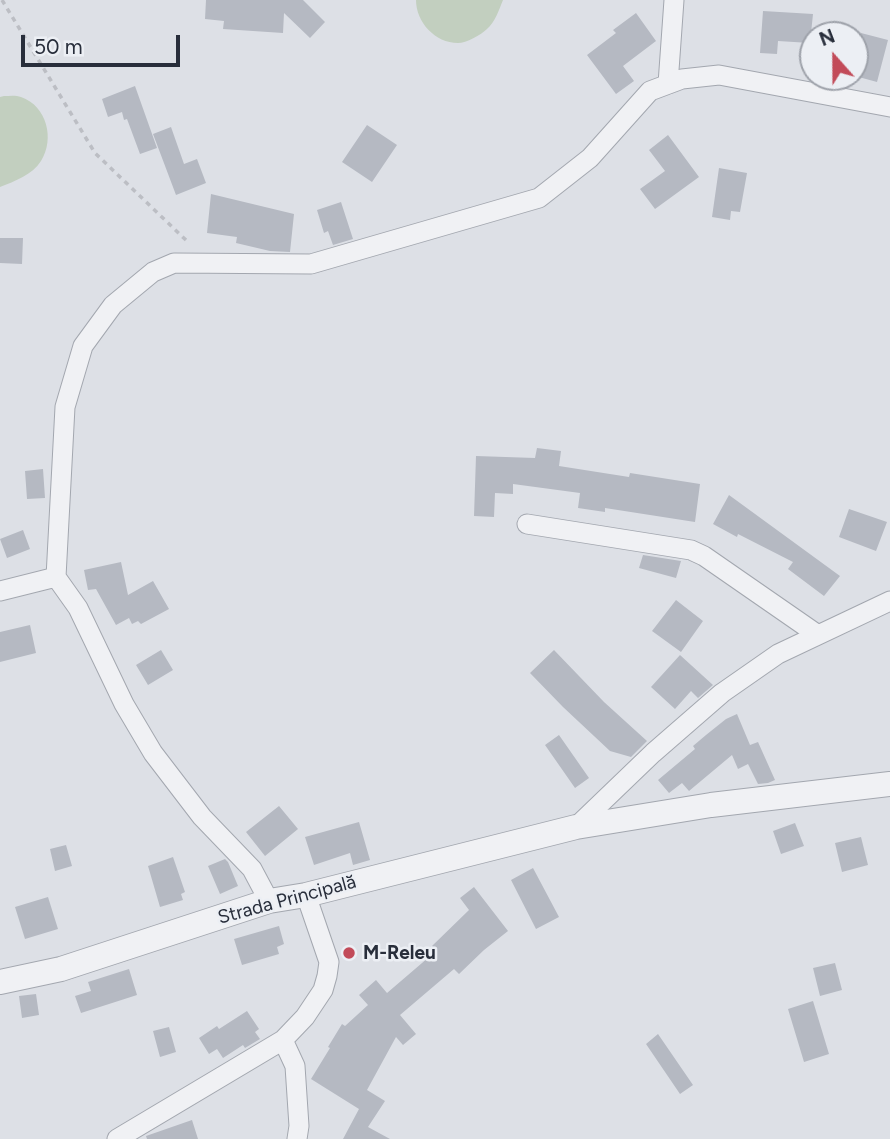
<!DOCTYPE html>
<meta charset="utf-8">
<style>
body{margin:0}
#map{position:relative;width:890px;height:1139px;overflow:hidden;background:#dde0e6;font-family:Figtree,sans-serif}
canvas{display:block}
.north{position:absolute;left:799px;top:21px;width:70px;height:70px;box-sizing:border-box;background:#eceff4;border:2px solid #9ea2aa;border-radius:50%;rotate:339deg;font-size:19px;font-weight:700;line-height:28px;text-align:center;color:#282e3b}
.north::after{content:'';display:block;margin:auto;width:24px;height:32px;background:#c24b59;clip-path:polygon(50% 0,100% 100%,50% 72%,0 100%)}
.scale{position:absolute;left:21px;top:35px;width:159px;height:32px;box-sizing:border-box;border:4px solid #282e3b;border-top:0;padding-left:9px;font-size:21px;line-height:24px;white-space:nowrap;color:#282e3b;-webkit-text-stroke:5px #eceff4;paint-order:stroke}
</style>
<div id="map">
<canvas width="890" height="1139"></canvas>
<div class="north">N</div>
<div class="scale">50 m</div>
</div>
<script>
const c = document.querySelector('canvas').getContext('2d');
c.lineJoin = 'round';
function fillPath(path, color) { c.fillStyle = color; c.fill(path, 'evenodd'); }
function strokePath(path, color, width, dash) { c.strokeStyle = color; c.lineWidth = width; c.lineCap = dash ? 'butt' : 'round'; c.setLineDash(dash || []); c.stroke(path); }
function drawText(font, color, halo, rows, align = 'center') {
  c.font = font + ' Figtree,sans-serif'; c.lineWidth = 5; c.setLineDash([]); c.textBaseline = 'middle'; c.strokeStyle = halo; c.fillStyle = color; for (const [text, x, y, turn = 0] of rows) {
    c.save(); c.translate(x, y); c.rotate((+turn || 0) * Math.PI / 180); c.textAlign = isNaN(turn) ? turn : align; if (halo) c.strokeText(text, 0, 0); c.fillText(text, 0, 0); c.restore();
  }
}
fillPath(new Path2D(`
 M416,0H503C499,10 495,22 487,29C481,35 466,43 458,43C435,43 416,22 416,0Z
 M4,96C9,96 16,95 21,97C47,106 55,139 41,161C32,175 15,181 0,187V97Z`), '#c2cfbf');
fillPath(new Path2D(`
 M206,0H303L325,22L310,38L284,13L283,33L223,29L224,21L205,19Z
 M763,11L813,14L810,43L778,41L777,54L760,53Z
 M636,13L656,41L623,66L634,81L616,94L587,55L616,33L613,30Z
 M861,33L888,40L877,82L855,76V56Z
 M135,86L157,148L140,154L127,119L124,120L122,112L108,117L102,99Z
 M367,125L397,145L372,182L342,162Z
 M171,127L184,164L197,159L206,183L176,195L153,134Z
 M668,135L699,177L655,209L640,189L665,171L649,150Z
 M719,168L747,173L740,212L731,211L730,220L712,217Z
 M211,194L294,214L290,252L270,251L236,243L237,237L207,233Z
 M341,202L353,239L333,245L328,231L324,233L317,210Z
 M0,238H23L22,264L0,263Z
 M537,448L561,451L559,466L629,477L630,473L700,484L695,522L605,508V512L578,508L580,493L513,484V494L495,493L494,517L474,516L476,456L535,458Z
 M43,469L45,498L27,499L25,471Z
 M729,495L840,576L824,596L788,569L793,562L738,534L737,537L713,524Z
 M849,509L887,522L876,551L839,537Z
 M23,530L30,549L7,558L0,539Z
 M643,555L681,561L676,578L639,568Z
 M121,562L128,595L153,581L169,609L141,624L138,621L132,624L129,618L116,625L96,589L88,590L84,570Z
 M676,600L703,621L681,652L652,631Z
 M30,625L36,653L0,662V632Z
 M161,650L173,670L148,685L136,665Z
 M554,650L604,702L647,741L631,757L610,751L563,707L530,673Z
 M680,655L713,685L698,698L691,691L675,709L651,687Z
 M737,714L750,745L758,742L775,780L768,783L758,784L748,764L738,769L732,755L689,791L682,783L669,793L658,780L695,749L693,746L706,735L726,719Z
 M559,735L589,778L575,788L545,745Z
 M279,806L298,829L265,856L246,832Z
 M359,822L370,860L353,865L350,853L314,865L305,837Z
 M795,823L804,846L781,854L773,831Z
 M861,837L868,865L842,872L835,843Z
 M66,845L72,866L55,871L50,849Z
 M173,857L185,892L181,894L183,900L160,907L148,866Z
 M225,859L228,862L238,886L220,894L208,866Z
 M533,868L559,917L536,929L511,880Z
 M474,887L508,931L484,950L459,974L454,969L400,1015L416,1034L403,1045L396,1037L367,1090L385,1101L368,1127L390,1139H343L359,1109L311,1079L330,1048L328,1047L342,1024L345,1026L368,1005L359,995L376,980L387,993L436,951L432,946L469,910L460,898Z
 M48,897L58,929L25,939L15,907Z
 M279,926L284,944L277,947L279,954L242,965L234,939Z
 M835,963L842,990L820,996L813,968Z
 M129,969L137,995L81,1013L75,996L91,991L88,982Z
 M36,994L39,1015L22,1018L19,996Z
 M813,1001L829,1054L804,1062L788,1009Z
 M247,1011L259,1029L255,1032L260,1039L245,1048L243,1045L223,1058L217,1049L209,1054L199,1038L217,1026L219,1029Z
 M169,1027L176,1052L160,1057L153,1031Z
 M658,1034L693,1085L680,1094L646,1044Z
 M192,1120L198,1139H147L146,1136Z`), '#b5b9c2');
const minor = new Path2D(`
 M668,84L674,0
 M527,524L691,550L704,556L818,635
 M0,591L56,577
 M576,827L653,753L722,693L778,654L890,601
 M269,901L252,869L202,817L153,753L124,704L78,608L56,577L65,407L83,346L113,305L153,272L174,263L311,264L539,198L590,158L650,91L682,79L719,75L890,107
 M283,1040L295,1066L299,1126L297,1139
 M117,1139L283,1040L305,1017L323,990L327,976L329,962L306,895`);
const tertiary = new Path2D(`
 M0,982L61,969L269,901L306,895L576,827L711,805L890,784`);
strokePath(minor, '#a3a7af', 21);
strokePath(tertiary, '#a3a7af', 26);
strokePath(new Path2D(`
 M2,0L95,153L189,243`), '#bcbec4', 3.5, [5, 5]);
strokePath(minor, '#f0f1f4', 19);
strokePath(tertiary, '#f0f1f4', 24);
for (const [x, y, r, color] of [
 [349,953,7,"#c24b59"]
]) { const dot = new Path2D(); dot.arc(x, y, r, 0, 2 * Math.PI); c.fillStyle = color; c.fill(dot); strokePath(dot, '#eceff4', 2.5); }
drawText('19px', '#282e3b', '#eceff4', [
 ["Strada Principală",287,900,-15]
]);
drawText('bold 19px', '#282e3b', '#eceff4', [
 ["M-Releu",363,953]
], 'left');
</script>
